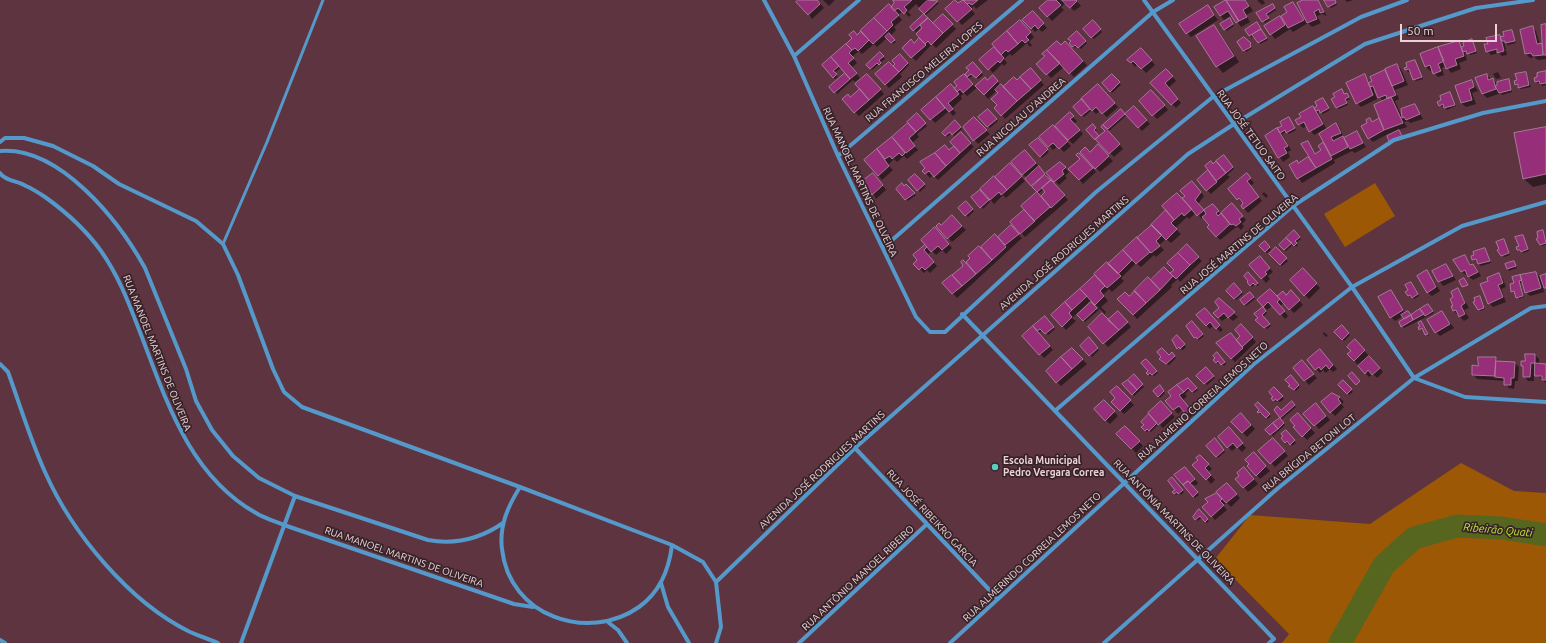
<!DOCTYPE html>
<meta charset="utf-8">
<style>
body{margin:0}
#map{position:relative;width:1546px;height:643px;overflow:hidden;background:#5e3441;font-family:Ubuntu,sans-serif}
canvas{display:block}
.scale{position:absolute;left:1400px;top:24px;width:97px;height:18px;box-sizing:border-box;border:2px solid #ecd1d7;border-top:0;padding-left:5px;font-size:12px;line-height:14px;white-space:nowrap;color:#ecd1d7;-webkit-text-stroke:3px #362328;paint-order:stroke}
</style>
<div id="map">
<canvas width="1546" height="643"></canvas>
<div class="scale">50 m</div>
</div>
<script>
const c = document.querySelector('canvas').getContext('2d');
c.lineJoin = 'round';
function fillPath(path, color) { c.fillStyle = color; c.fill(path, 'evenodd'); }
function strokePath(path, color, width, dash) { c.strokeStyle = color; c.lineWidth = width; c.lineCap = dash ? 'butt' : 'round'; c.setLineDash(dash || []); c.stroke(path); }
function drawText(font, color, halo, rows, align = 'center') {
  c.font = font + ' Ubuntu,sans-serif'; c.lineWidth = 3.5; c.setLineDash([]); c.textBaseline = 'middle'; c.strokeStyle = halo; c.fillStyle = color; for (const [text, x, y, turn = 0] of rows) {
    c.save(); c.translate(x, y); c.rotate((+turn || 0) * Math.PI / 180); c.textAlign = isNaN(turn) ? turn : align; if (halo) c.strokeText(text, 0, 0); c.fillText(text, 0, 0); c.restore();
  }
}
fillPath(new Path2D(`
 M1375,183L1395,216L1345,247L1324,214Z
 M1461,463L1514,491L1546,493V643H1282L1289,634L1215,559L1250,515L1370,524Z`), '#9d5806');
fillPath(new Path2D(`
 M799,0H817L824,8L812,19Z
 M823,0H835L829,6Z
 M895,0H936L939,3L926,15L916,4L908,12L911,15L909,17L903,11L898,15L902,20L894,27L896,30L890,36L896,42L893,44L887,38L877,47L874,44L862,54L859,51L852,57L857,63L851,68L860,78L855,82L853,80L837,94L831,87L846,73L842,67L834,73L838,77L835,79L823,65L896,4Z
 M968,0H988L976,9L974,6L971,9L975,14L962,25L947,9Z
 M1050,0H1076L1081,6L1074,11L1066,3L1061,7L1064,10L1052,21L1040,8Z
 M1227,0H1246L1253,11L1246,15L1250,22L1241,27L1232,15L1224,20L1220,15Z
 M1257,0H1263L1265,3L1262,5Z
 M1306,0H1318L1327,16L1322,14L1317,16L1321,23L1312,27L1308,23L1293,32L1290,29L1275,39L1265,26L1289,13L1293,3L1305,20L1306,19Z
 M1325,0H1335L1337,5L1331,8Z
 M1345,0H1353L1347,2Z
 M1208,7L1218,20L1191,37L1187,33Z
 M1274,7L1276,10L1267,16L1270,20L1265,23L1257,13Z
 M943,15L956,29L936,48L932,44L916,61L903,48L914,44L921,38L924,29L922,26L916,32L911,27L925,17L933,24Z
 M1036,16L1047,28L1042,32L1039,29L1035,32L1024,20Z
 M1093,21L1102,32L1094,39L1084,29Z
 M1231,21L1234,26L1227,31L1222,24Z
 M1024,25L1034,37L1029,42L1032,45L1030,47L1027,43L1012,56L1010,54L1004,59L1007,63L1004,66L1002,64L993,73L981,60Z
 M1259,25L1268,40L1260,44L1254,36L1252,38L1246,30Z
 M1546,25V59L1538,60L1534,57L1530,58L1526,54L1532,27L1536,31L1540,45L1543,44Z
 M1214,26L1220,33L1239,62L1223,73L1217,66Z
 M1512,31L1516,43L1508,45L1504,40L1507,55L1502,56L1499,53L1491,55L1487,51L1489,44L1500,36L1501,38L1505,37Z
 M1077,32L1087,43L1081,49L1077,46L1075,48L1070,43Z
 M1248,41L1252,48L1246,52L1239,42Z
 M1472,41L1477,53L1470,55L1468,52L1465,53L1467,60L1459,63L1461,69L1451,73L1446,66L1442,68L1444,75L1438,77L1432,70L1430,71L1426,67L1459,43L1466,50Z
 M1065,43L1087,65L1074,77L1064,67L1051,78L1038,64Z
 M880,53L885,59L880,63L882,65L879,64L872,70L867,65Z
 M1145,53L1155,65L1146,73L1138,64L1135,67L1129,60Z
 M900,55L909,65L900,74L902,77L889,88L876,74L893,67L896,64Z
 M1415,61L1423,79L1416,81L1411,71L1408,72L1406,68Z
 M973,63L983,75L978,79L974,75L968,79L975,87L985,78L988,81H997L1003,88L1035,73L1044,85L1005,119L1002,115L998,105L999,93L997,90L988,99L978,87L967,96L964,93L961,96L962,99L952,108L956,113L953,116L949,111L935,123L923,110L951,86L954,89L958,86L965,76L970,70Z
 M1397,65L1401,69L1408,85L1395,90L1399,99L1395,101L1401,115L1415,105L1423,119L1410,123L1408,121L1404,122L1407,127L1398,130L1399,132L1397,131L1388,134L1373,142L1369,138L1368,123L1370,119L1373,122L1381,119L1383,102L1376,90L1374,91L1377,99L1361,107L1357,103L1364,75L1370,83L1373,82L1371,77Z
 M1498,72L1501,78L1496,79L1493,74Z
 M1546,72V85L1542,86L1535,81Z
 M1526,73L1531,87L1521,89L1516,85Z
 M1170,74L1176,81L1168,88L1181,103L1176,108L1151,83Z
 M1112,75L1121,85L1112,93L1104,83Z
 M1486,75L1497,83L1508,80L1512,92L1502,95L1501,93L1487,98L1483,94L1477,78Z
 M871,79L884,94L859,116L855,112L850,98Z
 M1472,81L1478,91L1472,93L1476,104L1466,107L1461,103L1456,87Z
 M1102,90L1118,107L1107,117L1100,111L1096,114L1092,110L1084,117L1074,107Z
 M1342,91L1350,99L1346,101L1348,105L1339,109L1337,108Z
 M1450,93L1456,106L1447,110L1444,106L1442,107L1440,105Z
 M1155,95L1168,110L1157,119L1140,101Z
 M1323,99L1330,110L1323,114L1321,111L1318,113L1327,130L1336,124L1340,128L1344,139L1357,133L1366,147L1355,153L1352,151L1334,160L1335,163L1302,183L1290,165L1298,164L1310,157L1307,142L1316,154L1322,151L1319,146L1324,142V132L1323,130L1314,135L1307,126L1303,128L1299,124L1319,106Z
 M1134,107L1150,124L1142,131L1127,115L1109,131L1123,149L1114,157L1096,139L1093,126L1097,130L1094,132L1099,137L1106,131L1102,127L1121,111L1125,115Z
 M990,112L998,121L990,128L980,117Z
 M1070,114L1077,121L1074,124L1083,134L1073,144L1063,135L1062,136L1071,146L1064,152L1058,146L1053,150L1041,137Z
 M917,115L927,126L917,134L919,137L912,143L918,150L907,159L904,156L897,162L894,159L888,165L893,170L882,180L866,160Z
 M974,119L990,134L978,144L964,127Z
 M1290,120L1296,130L1289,134L1287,132L1282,134L1291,150L1288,152L1290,157L1283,162L1266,136Z
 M955,121L962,129L954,136L952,133L947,137L944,133Z
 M1546,128V184L1533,187L1524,179L1516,134Z
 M961,134L974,147L938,180L933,175L930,178L924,171L927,168L922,162L927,158L929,159L949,151L955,146Z
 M1038,139L1049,152L1042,158L1031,145Z
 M1098,146L1113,161L1100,172L1096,168L1090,153Z
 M1029,155L1068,200L1025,237L1011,222L1026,210L1023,206L1038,192L1023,174ZM1044,189L1046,192L1041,197L1038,194Z
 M1223,156L1234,169L1227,175L1230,177L1211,194L1207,190L1213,165Z
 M1083,158L1096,172L1083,184L1070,169Z
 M1060,163L1069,172L1065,176L1067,178L1059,185L1047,173Z
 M1010,165L1025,181L1006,198L1003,195L994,204L981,189Z
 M915,175L926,186L920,192L910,180Z
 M1247,175L1254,183L1250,186L1262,201L1248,213L1242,206L1245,201L1242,203L1230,189Z
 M877,178L886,190L876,199L865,180Z
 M906,185L916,195L908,201L897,189Z
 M1196,186L1204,196L1198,204L1204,212L1212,205L1221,214L1232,204L1246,220L1242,224L1244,226L1241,230L1238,227L1235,228L1220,240L1208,227L1210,225L1204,218L1202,219L1196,213L1189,219L1187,217L1175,228L1181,234L1171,243L1166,239L1159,245L1164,250L1156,257L1154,255L1141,267L1136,263L1121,278L1124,281L1112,292L1109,289L1103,295L1108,301L1101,307L1106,312L1103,316L1108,321L1122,316L1131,327L1108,347L1089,327L1104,313L1100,309L1085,322L1078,315L1093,302L1091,300L1072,318L1076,321L1066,330L1052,315ZM1094,303L1099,308L1097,310L1092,304Z
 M980,191L990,202L983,209L973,198Z
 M1264,192L1268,196L1266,198L1262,194Z
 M966,203L974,211L968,217L960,208Z
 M952,217L966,230L952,242L937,226H941Z
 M1011,227L1022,238L957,298L944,283L965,266L972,258L970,256L995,236L998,239Z
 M1543,231L1546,239V245L1542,246L1540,244Z
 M1294,232L1301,239L1296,243L1298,245L1296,247L1294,244L1286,251L1280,245Z
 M939,233L952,248L946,254L942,250L936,255L932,251L927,255L937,266L930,273L927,270L924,273L920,269L919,260L915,255Z
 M1522,236L1529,251L1523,253L1518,250Z
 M1503,241L1510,255L1504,257L1502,255Z
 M1265,242L1271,250L1267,253L1260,246Z
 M1187,246L1202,261L1180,282L1178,279L1171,285L1172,287L1137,319L1119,299L1130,298L1164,268L1170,274L1175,270Z
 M1276,248L1288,261L1282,266L1271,254Z
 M1485,249L1491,263L1481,266L1472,257Z
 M1465,256L1472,266L1477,269L1481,276L1473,280L1462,272L1454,260Z
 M1264,261L1273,272L1268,276L1270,279L1266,283L1251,266Z
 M1513,262L1517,268L1509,271L1508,269Z
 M1446,265L1456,280L1443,286L1433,272Z
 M1303,270L1320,288L1309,299L1305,295Z
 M1427,271L1440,291L1432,296L1427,292Z
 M1248,273L1259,285L1258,286L1255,284L1252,287L1251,285Z
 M1536,273L1543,280L1546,275V289L1543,286L1544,292L1530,296L1526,292L1523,282L1520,283L1524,297L1519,299L1516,292H1512L1515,284L1513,278Z
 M1499,275L1503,279L1506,287L1501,289L1506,302L1493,307L1489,303V281Z
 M1234,284L1243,294L1236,300L1227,291Z
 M1413,285L1419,296L1414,299L1409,296Z
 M1458,289L1469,308L1464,310L1469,318L1464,321L1454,311V298Z
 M1391,291L1405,313L1410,314L1411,316L1430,307L1434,313L1404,328L1402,326L1405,320L1403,316L1395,321L1391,317Z
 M1250,293L1255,299L1246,306L1241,300Z
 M1295,295L1303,305L1294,313L1284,303L1280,306L1288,316L1285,319L1273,305L1267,310L1258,300Z
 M1480,297L1485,309L1480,311L1479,309Z
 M1219,300L1238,317L1233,321L1228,317L1222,321L1214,313L1221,308Z
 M1263,308L1267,313L1263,317L1271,326L1267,329L1257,320Z
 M1442,312L1454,328L1440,336L1436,332Z
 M1209,313L1223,330L1220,332L1214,325L1210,329L1206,325Z
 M1045,318L1055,329L1048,335L1043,330L1038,333L1053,350L1044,358L1024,336Z
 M1192,323L1204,336L1199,340L1195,338Z
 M1342,326L1350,335L1344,341L1336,332Z
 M1425,327L1429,336H1428L1424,330H1421Z
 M1245,329L1256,342L1235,362L1231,358L1236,341Z
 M1324,332L1328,336L1326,337L1323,334Z
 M1177,337L1186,347L1183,350L1177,348Z
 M1089,339L1099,350L1092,357L1081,346Z
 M1355,340L1383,372L1377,378L1373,374L1369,377L1349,355L1352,351Z
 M1072,349L1087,364L1061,386L1057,382Z
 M1217,353L1226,364L1224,366L1220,362L1218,364L1217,363L1214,356Z
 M1172,354L1176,358L1169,365L1162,361Z
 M1324,354L1337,369L1333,372L1330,369L1326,373L1323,370L1320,373L1316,369Z
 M1535,355L1539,359V365H1546V383L1534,373V381H1528L1524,376V368L1522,365Z
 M1495,358L1500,363H1515L1519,367L1518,381H1515L1514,389L1509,388L1505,384V381L1477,379L1473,375L1479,367Z
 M1146,360L1158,373L1154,376L1152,374L1150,376L1147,373L1149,371Z
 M1306,366L1317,378L1309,385L1294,368Z
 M1206,368L1215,378L1207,385L1198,376Z
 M1133,375L1144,387L1134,396L1124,384Z
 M1291,376L1300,387L1296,391L1290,387L1291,385Z
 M1190,381L1198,390L1194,393L1190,389L1185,394L1187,396L1183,400L1194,414L1190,418L1183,409L1178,414L1167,401Z
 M1343,381L1353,392L1349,395L1339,385Z
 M1117,387L1134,405L1124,414L1112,402L1116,398Z
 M1160,387L1165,393L1160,398L1155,391Z
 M1274,388L1284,399L1280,402L1278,401L1276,402L1273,398L1274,397Z
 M1337,395L1344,402L1341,404L1344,407L1335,416L1331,412Z
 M1104,401L1118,416L1110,424L1096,410Z
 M1292,402L1296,407L1281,420L1285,425L1273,436L1267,430L1281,418L1275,410L1281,412Z
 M1258,403L1271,416L1268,419L1262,413L1260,414L1258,412L1260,410Z
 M1320,409L1330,420L1319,429L1305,414Z
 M1170,412L1151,432L1149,430L1147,432L1143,427Z
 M1172,414L1175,417L1163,428L1160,425Z
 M1241,414L1255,429L1247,437L1233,422Z
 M1302,418L1315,433L1307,440L1295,427Z
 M1125,427L1143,446L1136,453L1118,434Z
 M1233,432L1246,448L1242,452L1237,447L1232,451L1228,447Z
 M1286,432L1296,443L1292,446L1290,443L1288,444L1282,438Z
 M1215,440L1225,452L1218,458L1208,446Z
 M1277,443L1288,456L1275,467L1260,451Z
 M1254,454L1270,471L1260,479L1249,466Z
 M1200,456L1212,469L1208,472L1215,480L1211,484L1194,465L1200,460Z
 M1189,472L1198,483L1195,486L1193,484L1191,486L1199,495L1195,498L1176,475Z
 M1248,472L1258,484L1248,492L1237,479Z
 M1172,479L1184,492L1181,495L1179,493L1176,495L1173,492L1176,490Z
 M1227,484L1240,498L1231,507L1227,503L1223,505L1227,510L1215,520L1203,507Z
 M1199,511L1209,521L1207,523L1202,517L1198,521L1194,517Z`), '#0007');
strokePath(new Path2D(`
 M1340,643L1384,565L1414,538L1457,526L1501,528L1546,535`), '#56661e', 23);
const building = new Path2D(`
 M798,0H817L820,4L808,15L796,2Z
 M893,0H912L904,7L907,10L904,14L898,8L894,11L891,7L894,3Z
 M928,0L938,1L924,14L919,9Z
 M955,0L958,3L963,0L972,9L957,22L945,9Z
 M966,0H978L972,5L969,3L967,4L964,1Z
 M1048,0H1056L1061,5L1047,17L1039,8Z
 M1062,0H1076L1077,1L1070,8Z
 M1226,0H1245L1249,6L1243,10L1247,17L1239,21Z
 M1226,0L1239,21L1236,23L1228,11L1220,16L1214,7Z
 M1303,0H1318L1324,12L1320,13L1319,9L1314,12L1317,19L1307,23L1297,3Z
 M1324,0H1335L1336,3L1328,7Z
 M1293,2L1304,20L1288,28L1281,16L1287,12L1284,7Z
 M889,4L899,15L891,22L893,25L887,31L874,18Z
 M1273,4L1275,8L1266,14L1269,18L1262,22L1256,13Z
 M1208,5L1214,15L1186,34L1179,24Z
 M1033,11L1044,23L1038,29L1035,25L1031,29L1022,20Z
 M924,14L928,18L913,31L910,27Z
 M943,14L953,24L943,33L933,23Z
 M1280,16L1285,25L1270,35L1264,26Z
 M874,18L887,31L873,44L860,31Z
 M928,18L943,33L931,45L928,41L925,44L916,34L922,28L920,25Z
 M1230,18L1233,24L1224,30L1220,24Z
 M1020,20L1031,32L1026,37L1029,40L1025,43L1022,40L1018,44L1007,31Z
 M1093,20L1101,29L1091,38L1083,29Z
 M1257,22L1261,29L1249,36L1245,30Z
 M1546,24V55H1543L1541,25Z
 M1214,25L1234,56L1216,67L1196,36Z
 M1533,26L1537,44L1542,43L1543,55L1533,56L1531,53L1525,54L1520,30Z
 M1261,29L1267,38L1258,43L1252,35Z
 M1512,30L1515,41L1505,43V41H1501L1500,37L1504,36L1503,32Z
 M854,31L857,35L861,31L869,40L858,51L855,48L852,50L846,44L852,38L849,35Z
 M1007,31L1018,44L1008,52L1006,50L1001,55L992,44Z
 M1077,31L1086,41L1078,48L1075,45L1072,47L1069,43L1071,41L1068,39Z
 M889,33L895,40L891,43L885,37Z
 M1500,35L1504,51L1497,53V49L1486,52L1484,44H1488L1486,38Z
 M1244,37L1251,43L1250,44L1251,47L1243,51L1237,42Z
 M919,38L926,45L911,58L902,48L911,39L914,43Z
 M1472,39L1476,51L1467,54L1466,51L1463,52L1461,47L1464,46L1463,43Z
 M1057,41L1061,45L1065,41L1083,61L1069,74L1047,50Z
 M1459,41L1464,56L1455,59L1457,65L1446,69L1438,47Z
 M846,44L852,50L849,53L854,58L848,63L857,73L850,79L831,57Z
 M994,47L1004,58L1000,63L998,61L988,70L979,60Z
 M1438,47L1444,61L1438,64L1441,71L1433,74L1430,65L1425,67L1420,54Z
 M1141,48L1152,60L1141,69L1133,61L1131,63L1127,60Z
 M1047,50L1060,63L1046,75L1036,64L1045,56L1042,54Z
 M880,52L884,56L879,60L881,63L879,65L877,63L870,69L866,65Z
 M900,54L908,63L899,72L893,66L895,64L892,61Z
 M831,57L839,66L833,71L837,74L833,78L822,65Z
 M1415,60L1422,77L1413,80L1409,69L1405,70L1404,68L1407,67L1406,63Z
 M889,62L899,72L885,85L875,74Z
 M973,62L982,72L976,78L971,74L967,77L965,74L969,70L966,68Z
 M1397,64L1404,81L1392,86L1385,69Z
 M1031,68L1041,80L1031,89L1020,77Z
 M1166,69L1173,76L1165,83L1178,99L1171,105L1150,83Z
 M1385,70L1396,95L1387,99L1386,95L1378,98L1373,86L1370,87L1368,83L1372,81L1370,77Z
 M1546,71V83L1540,84L1539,81L1535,82L1534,78L1537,77V73Z
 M1526,72L1529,85L1518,88V84L1515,85L1514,81L1517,80L1515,74Z
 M845,73L850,79L834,93L829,87Z
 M867,74L881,89L869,100L855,84Z
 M964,74L973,84L963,93L960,89L957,92L954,88L957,86L954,82Z
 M1112,74L1120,82L1110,92L1102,83Z
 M1365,74L1373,95L1356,104L1346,83Z
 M1487,74L1488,80L1493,78L1496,89L1482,94L1475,78Z
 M993,75L998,81L984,95L975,86L985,77L987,80Z
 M1014,77L1017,80L1020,77L1031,89L1017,101L1003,87Z
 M1509,79L1511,90L1499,93L1495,86L1497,85V82Z
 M1472,80L1474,87L1469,89L1472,100L1461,103L1455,86Z
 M951,84L959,94L948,103L953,109L949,112L936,97Z
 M1001,84L1017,101L1001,116L994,108L997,105L991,99L998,93L995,90Z
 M1098,84L1115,103L1102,114L1096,107L1092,111L1081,99Z
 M860,89L869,100L854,113L842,99L848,94L850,97Z
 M1342,89L1344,94L1347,93L1349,97L1345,99L1347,103L1336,108L1331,99L1335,97L1333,94Z
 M1151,90L1165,105L1152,116L1139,101Z
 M1450,92L1455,105L1444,108L1443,104L1439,106L1437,102L1441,100L1440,96Z
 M936,97L945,108L930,120L921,110Z
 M1391,97L1403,123L1384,130L1374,105Z
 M1323,98L1329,108L1320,113L1319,110L1316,111L1314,108L1317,106L1315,102Z
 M1082,99L1090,109L1081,116L1073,107Z
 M1415,104L1420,114L1406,120L1404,117L1402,118L1401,109Z
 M1134,106L1147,120L1138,128L1125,114Z
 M1313,106L1323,124L1309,132L1304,122L1298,125L1295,120L1301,117L1299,114Z
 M988,109L997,119L987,127L978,117Z
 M1121,109L1125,114L1108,129L1103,125Z
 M1070,112L1074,116L1070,119L1080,130L1068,140L1055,126Z
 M917,113L926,123L916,132L907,122Z
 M974,117L987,130L973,141L963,127Z
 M1289,117L1295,128L1286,133L1285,130L1280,133L1277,128L1282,126L1280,122Z
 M1370,118L1372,122L1379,118L1384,130L1368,139L1361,126L1367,123L1366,120Z
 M955,120L961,127L952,135L950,132L945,136L942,133Z
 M908,123L916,132L909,138L915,146L906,153L892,137Z
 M1336,123L1341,133L1331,137L1333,141L1343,136L1348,147L1331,156L1319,134Z
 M1093,124L1096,128L1094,130L1099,136L1095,140L1086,130Z
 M1053,125L1068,141L1059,149L1053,143L1048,147L1039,137Z
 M1103,125L1120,144L1109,154L1095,139L1105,131L1101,127Z
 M1546,127V174L1523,179L1514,133Z
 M1277,128L1288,146L1284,148L1287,153L1278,158L1265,136Z
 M1399,130L1402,136L1389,141L1387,136Z
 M1357,131L1363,143L1350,149L1344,138Z
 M961,132L971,143L960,153L950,142Z
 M892,137L905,153L902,156L899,153L892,159L890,156L885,159L877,149Z
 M1038,138L1048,149L1040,157L1029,145Z
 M1308,141L1315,154L1321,150L1318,146L1323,142L1332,159L1316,168L1301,144Z
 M1098,144L1109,156L1095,169L1080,152L1085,147L1090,152Z
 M945,145L949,150L954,146L960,153L946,166L935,153Z
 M877,149L889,166L878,176L864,160Z
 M1025,150L1036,163L1022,175L1011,162Z
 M935,153L946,166L934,177L929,171L925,174L922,171L925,168L920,162Z
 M1079,153L1093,168L1079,180L1068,169L1080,159L1076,155Z
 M1224,155L1233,167L1226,173L1216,161Z
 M1308,157L1316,168L1297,179L1289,165L1297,160L1298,163Z
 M1211,161L1213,164L1216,161L1226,173L1216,181L1205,166Z
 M1060,162L1066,167L1062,171L1064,174L1054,182L1046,173Z
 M1010,163L1022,176L1007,190L995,177Z
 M1039,166L1045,174L1031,186L1025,179Z
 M1208,170L1217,182L1206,191L1197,180Z
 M873,173L883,185L872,195L864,180Z
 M1247,173L1251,178L1247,181L1259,197L1243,209L1241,206L1243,203L1239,198L1237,200L1228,189Z
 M915,174L925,184L917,191L908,180Z
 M1045,175L1051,180L1037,192L1032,187Z
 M994,176L1007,190L1001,195L999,192L990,200L980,189Z
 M1051,180L1065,195L1051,208L1041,196L1045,192L1042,188Z
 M1192,181L1201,192L1195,200L1204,210L1197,216L1182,198L1185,196L1180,191Z
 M902,183L904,186L906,184L915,193L905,200L896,189Z
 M980,190L989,200L980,208L971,197Z
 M1037,192L1050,207L1034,221L1021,206Z
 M1177,193L1192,209L1184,216L1182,213L1174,220L1162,206Z
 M966,201L973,209L965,216L958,208Z
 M1232,203L1243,216L1239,219L1241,222L1236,226L1233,224L1231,225L1221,213Z
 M1213,204L1219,211L1216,213L1218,216L1221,213L1230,224L1216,237L1207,227L1209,225L1202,217L1206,214L1204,210Z
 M1024,210L1035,221L1020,234L1010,222Z
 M1166,210L1174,220L1171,223L1177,229L1166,240L1151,225Z
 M952,215L962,226L947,239L936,226L939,223L941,225Z
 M1011,225L1019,234L1005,245L998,237Z
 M1152,225L1162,235L1156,241L1160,246L1151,253L1137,238Z
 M935,227L949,244L942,250L938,246L931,252L921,240Z
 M1294,230L1300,237L1295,241L1297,243L1294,246L1286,238Z
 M1543,230L1546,243L1540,245L1536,239L1538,238L1537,232Z
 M995,234L1006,247L992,260L981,247Z
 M1523,235L1528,249L1521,252L1520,250H1517L1516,247L1519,246L1515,237Z
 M1137,237L1150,252L1136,264L1123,250Z
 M1286,238L1292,243L1284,250L1279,245Z
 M1504,239L1509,253L1501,256L1497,250L1499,249L1496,242Z
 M1265,241L1270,247L1265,252L1259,246Z
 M1187,244L1199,257L1190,265L1178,253Z
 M925,245L927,247L924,250L934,262L925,270L922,267L919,270L913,264L917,260L913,255Z
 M979,246L992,260L976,274L966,262L970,258L968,256Z
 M1276,247L1287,258L1280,265L1269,254Z
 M1485,248L1490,261L1478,264L1476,259L1472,260L1471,256L1474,255L1473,252Z
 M1123,250L1132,260L1118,274L1108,264Z
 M1178,253L1190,265L1176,279L1170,273L1174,270L1167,263Z
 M1465,255L1470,265L1473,264L1478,272L1468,277L1465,270L1461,272L1453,260Z
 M1260,256L1270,268L1265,272L1267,274L1261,279L1249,265Z
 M963,260L976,274L962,286L952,275L963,266L961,262Z
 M1514,261L1516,266L1507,269L1505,264Z
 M1107,262L1121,276L1107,288L1094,274Z
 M1446,264L1453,276L1438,282L1432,271Z
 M1164,267L1173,276L1160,290L1151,280Z
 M1303,268L1317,283L1304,296L1290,280Z
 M1427,270L1436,287L1427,293L1417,276Z
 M1248,272L1258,283L1255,285L1253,283L1250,286L1247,282L1248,281L1244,276Z
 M1536,272L1541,288L1525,293L1520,275Z
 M1499,273L1503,283L1498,285L1503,297L1488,304L1480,284L1488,281L1487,278Z
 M1546,274V288H1544L1540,276Z
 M952,275L962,286L952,294L942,283Z
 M1095,275L1105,286L1100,291L1104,296L1095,305L1080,289Z
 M1520,275L1522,280L1519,281L1523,296L1516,298L1514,291L1511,292L1510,284L1514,283L1512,277Z
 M1148,277L1160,290L1146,303L1134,291Z
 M1464,278L1468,285L1462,287L1459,281Z
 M1411,282L1418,294L1412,298L1410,295L1408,296L1405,292L1408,290L1405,285Z
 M1234,283L1242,292L1234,299L1226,291Z
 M1458,288L1465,303L1461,306L1465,314L1459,317L1456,310L1453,311L1451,306H1453L1450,299L1453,297L1451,292Z
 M1080,289L1087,296L1072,310L1065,302Z
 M1270,289L1280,299L1277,302L1285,311L1280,315L1268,302L1263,307L1257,300Z
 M1291,290L1300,300L1289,310L1277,296L1283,291L1286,295Z
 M1391,290L1403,310L1390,318L1378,297Z
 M1135,291L1146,303L1133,315L1117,299L1125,292L1129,296Z
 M1250,292L1254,297L1244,305L1240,300Z
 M1480,296L1484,308L1478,310L1473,302L1475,301L1474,298Z
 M1219,298L1235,312L1228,318L1224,313L1218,318L1213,313L1219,308L1215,302Z
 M1065,302L1072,310L1069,313L1072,317L1062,327L1051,315Z
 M1091,302L1097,308L1083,321L1077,315Z
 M1428,304L1433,311L1425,316L1420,309Z
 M1263,307L1266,311L1262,315L1270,324L1264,328L1255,320L1258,318L1254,314Z
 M1205,308L1220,325L1216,329L1210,322L1206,326L1196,315Z
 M1420,309L1424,314L1413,320L1411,315Z
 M1118,311L1128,322L1119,330L1108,320Z
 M1408,311L1411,315L1404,319L1401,315Z
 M1442,311L1450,324L1435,333L1427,320Z
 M1102,313L1119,330L1103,344L1088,327Z
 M1411,315L1413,320L1401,327L1399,322Z
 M1045,316L1054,327L1045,334L1040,329L1037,331L1033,326Z
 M1192,321L1203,334L1197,339L1196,337L1194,338L1186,326Z
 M1421,321L1428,334L1425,335L1422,328L1419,330L1418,327L1420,326L1418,323Z
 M1241,324L1253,337L1242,347L1236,340L1240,336L1235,330Z
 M1342,325L1349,333L1342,340L1334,332Z
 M1033,326L1050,346L1039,355L1022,336Z
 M1231,333L1243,348L1231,359L1216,343Z
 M1177,335L1185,344L1180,349L1179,347L1177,349L1172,340Z
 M1089,337L1098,348L1089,356L1080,346Z
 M1355,339L1365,350L1354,361L1347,354L1351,351L1347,347Z
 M1072,348L1083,359L1072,369L1061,357Z
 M1162,348L1169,355L1172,352L1175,356L1166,364L1159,359L1161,357L1157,352Z
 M1320,349L1333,365L1329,369L1326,365L1321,370L1319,367L1315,370L1307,360Z
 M1217,352L1225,362L1221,365L1218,361L1216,363L1213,360L1215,358L1213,356Z
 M1525,354H1535V363H1531L1530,377H1523V366H1521V361H1525Z
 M1369,356L1380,368L1372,375L1368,370L1365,374L1358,366Z
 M1061,357L1072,369L1056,383L1046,371Z
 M1478,357H1496L1495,376L1472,375V365L1478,366Z
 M1146,359L1157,371L1152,375L1150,373L1148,375L1146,373L1148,371L1141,363Z
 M1302,360L1314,374L1304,381L1293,368Z
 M1496,361L1515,362L1514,378H1511V385H1504V378L1495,377Z
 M1535,363L1546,364V380H1542V376H1535Z
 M1206,367L1214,376L1204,384L1196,376Z
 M1352,372L1360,381L1356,385L1348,376Z
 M1134,374L1143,384L1137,390L1128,380Z
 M1291,375L1299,385L1294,390L1288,386L1290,385L1285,380Z
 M1188,378L1197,388L1192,392L1188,388L1184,392L1177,385Z
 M1128,380L1137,390L1132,395L1122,384Z
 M1343,380L1352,389L1347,394L1338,385Z
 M1160,385L1164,391L1158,397L1153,391Z
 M1177,385L1184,392L1179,395L1191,410L1186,414L1179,406L1173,410L1165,401L1171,396L1168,392Z
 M1117,386L1131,400L1120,411L1111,402L1115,398L1110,392Z
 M1274,387L1283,396L1277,401L1276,399L1273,401L1271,398L1273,397L1269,392Z
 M1332,393L1340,397L1338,399L1341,403L1330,413L1321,402Z
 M1104,400L1115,411L1105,421L1094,409Z
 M1161,401L1172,413L1158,425L1148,413Z
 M1292,401L1295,405L1280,418L1274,410L1277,406L1281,410Z
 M1258,402L1270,414L1266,418L1260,412L1258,413L1257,412L1259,410L1255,405Z
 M1316,403L1326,416L1314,426L1303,414Z
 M1241,413L1251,425L1242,433L1231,422Z
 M1298,413L1311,428L1302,437L1293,427L1295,426L1290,420Z
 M1149,414L1157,423L1149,431L1147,429L1145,431L1141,427L1144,425L1141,422Z
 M1280,418L1284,423L1278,429L1273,423Z
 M1273,423L1278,429L1270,435L1265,430Z
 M1125,426L1140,441L1131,449L1116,434Z
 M1229,427L1243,443L1237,448L1233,443L1227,448L1218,437Z
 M1286,430L1295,440L1290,445L1287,441L1285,443L1281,438L1283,436L1281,434Z
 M1215,438L1224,450L1216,457L1206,446Z
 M1273,438L1285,451L1270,464L1258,451Z
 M1254,452L1266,466L1256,476L1247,466L1249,464L1245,460Z
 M1200,455L1209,464L1205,468L1211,475L1206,480L1192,465L1198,460L1196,458Z
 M1185,467L1195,479L1190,483L1188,481L1183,485L1174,475Z
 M1244,467L1254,479L1243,488L1235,479L1239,476L1237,473Z
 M1172,477L1183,490L1178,494L1177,492L1174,494L1172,492L1175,490L1168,481Z
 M1188,481L1198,492L1193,497L1183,485Z
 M1227,483L1237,494L1226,503L1216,492Z
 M1217,493L1222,499L1220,501L1224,505L1211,517L1202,507L1208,502L1205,499Z
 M1199,509L1208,519L1205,522L1200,516L1195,520L1193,517Z`);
fillPath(building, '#972e7a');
strokePath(building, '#a57b96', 1);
strokePath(new Path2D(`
 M223,244L267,142L323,0`), '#5499c9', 3);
strokePath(new Path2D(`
 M764,0L794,56L838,156L916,317L930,332H945L1096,192L1214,96L1361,17L1407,0
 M1144,0L1352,287L1414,378L1465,397L1546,402
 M794,56L859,0
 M0,142L5,138H24L53,146L93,166L119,184L196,221L223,244L238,275L273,369L284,392L302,407L520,487L672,545L703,562L716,582L721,627L716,643
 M0,151C60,146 119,221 145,268L186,369L196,401L212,430L233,456L259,478L295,496L428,540C456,545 480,539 503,523
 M838,156L1022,0
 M0,173C5,181 18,181 26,186C33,189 39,193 45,197C66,212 86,230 101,251C118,275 128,301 138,327C165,396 187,474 256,513C264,518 274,521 284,525L514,604L533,607
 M883,248L1153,12L1173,0
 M962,314L1274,639L1269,643
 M0,364L8,372C20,405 30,439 45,472C72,533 129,602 190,632C199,636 209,639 218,643
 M1056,410L1293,206L1394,140L1483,113L1546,101
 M855,448L998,599
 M520,487C508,506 499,526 502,549C509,616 588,643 639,607C660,592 669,570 672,545
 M716,582L855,448L1188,154L1234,124L1365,44L1476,8L1533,0
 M661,583L668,607L689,643
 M609,623L618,630L627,643
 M0,640L5,643
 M241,643L295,496
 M799,643L927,524
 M950,643L1254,364L1352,287L1462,226L1546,202
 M1104,643L1277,489L1414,378L1531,308L1546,306`), '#5499c9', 4);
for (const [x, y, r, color] of [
 [995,467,4,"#5bcebb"]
]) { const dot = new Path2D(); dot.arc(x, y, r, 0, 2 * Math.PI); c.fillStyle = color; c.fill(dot); strokePath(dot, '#362328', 1.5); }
drawText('10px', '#ecd1d7', '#362328', [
 ["RUA FRANCISCO MELEIRA LOPES",924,72,-40],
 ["RUA NICOLAU D'ANDREA",1021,117,-41],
 ["RUA JOSÉ TETUO SAITO",1251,135,54],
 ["RUA MANOEL MARTINS DE OLVEIRA",860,182,65],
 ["RUA JOSÉ MARTINS DE OLIVEIRA",1239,244,-40],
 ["AVENIDA JOSÉ RODRIGUES MARTINS",1064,253,-41],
 ["RUA MANOEL MARTINS DE OLIVEIRA",157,353,68],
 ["RUA ALMENIO CORREIA LEMOS NETO",1203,401,-42],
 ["RUA BRÍGIDA BETONI LOT",1309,453,-39],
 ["AVENIDA JOSÉ RODRIGUES MARTINS",822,470,-43],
 ["RUA JOSÉ RIBEIKRO GARCIA",932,518,47],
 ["RUA ANTÔNIA MARTINS DE OLIVEIRA",1174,522,46],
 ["RUA MANOEL MARTINS DE OLIVEIRA",404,557,19],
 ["RUA ALMERINDO CORREIA LEMOS NETO",1032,557,-43],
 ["RUA ANTÔNIO MANOEL RIBEIRO",858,578,-43]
]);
drawText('bold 10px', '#ecd1d7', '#362328', [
 ["Escola Municipal",1003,461],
 ["Pedro Vergara Correa",1003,473]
], 'left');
drawText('italic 11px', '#c2e535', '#362328', [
 ["Ribeirão Quati",1498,530,5]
]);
</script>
